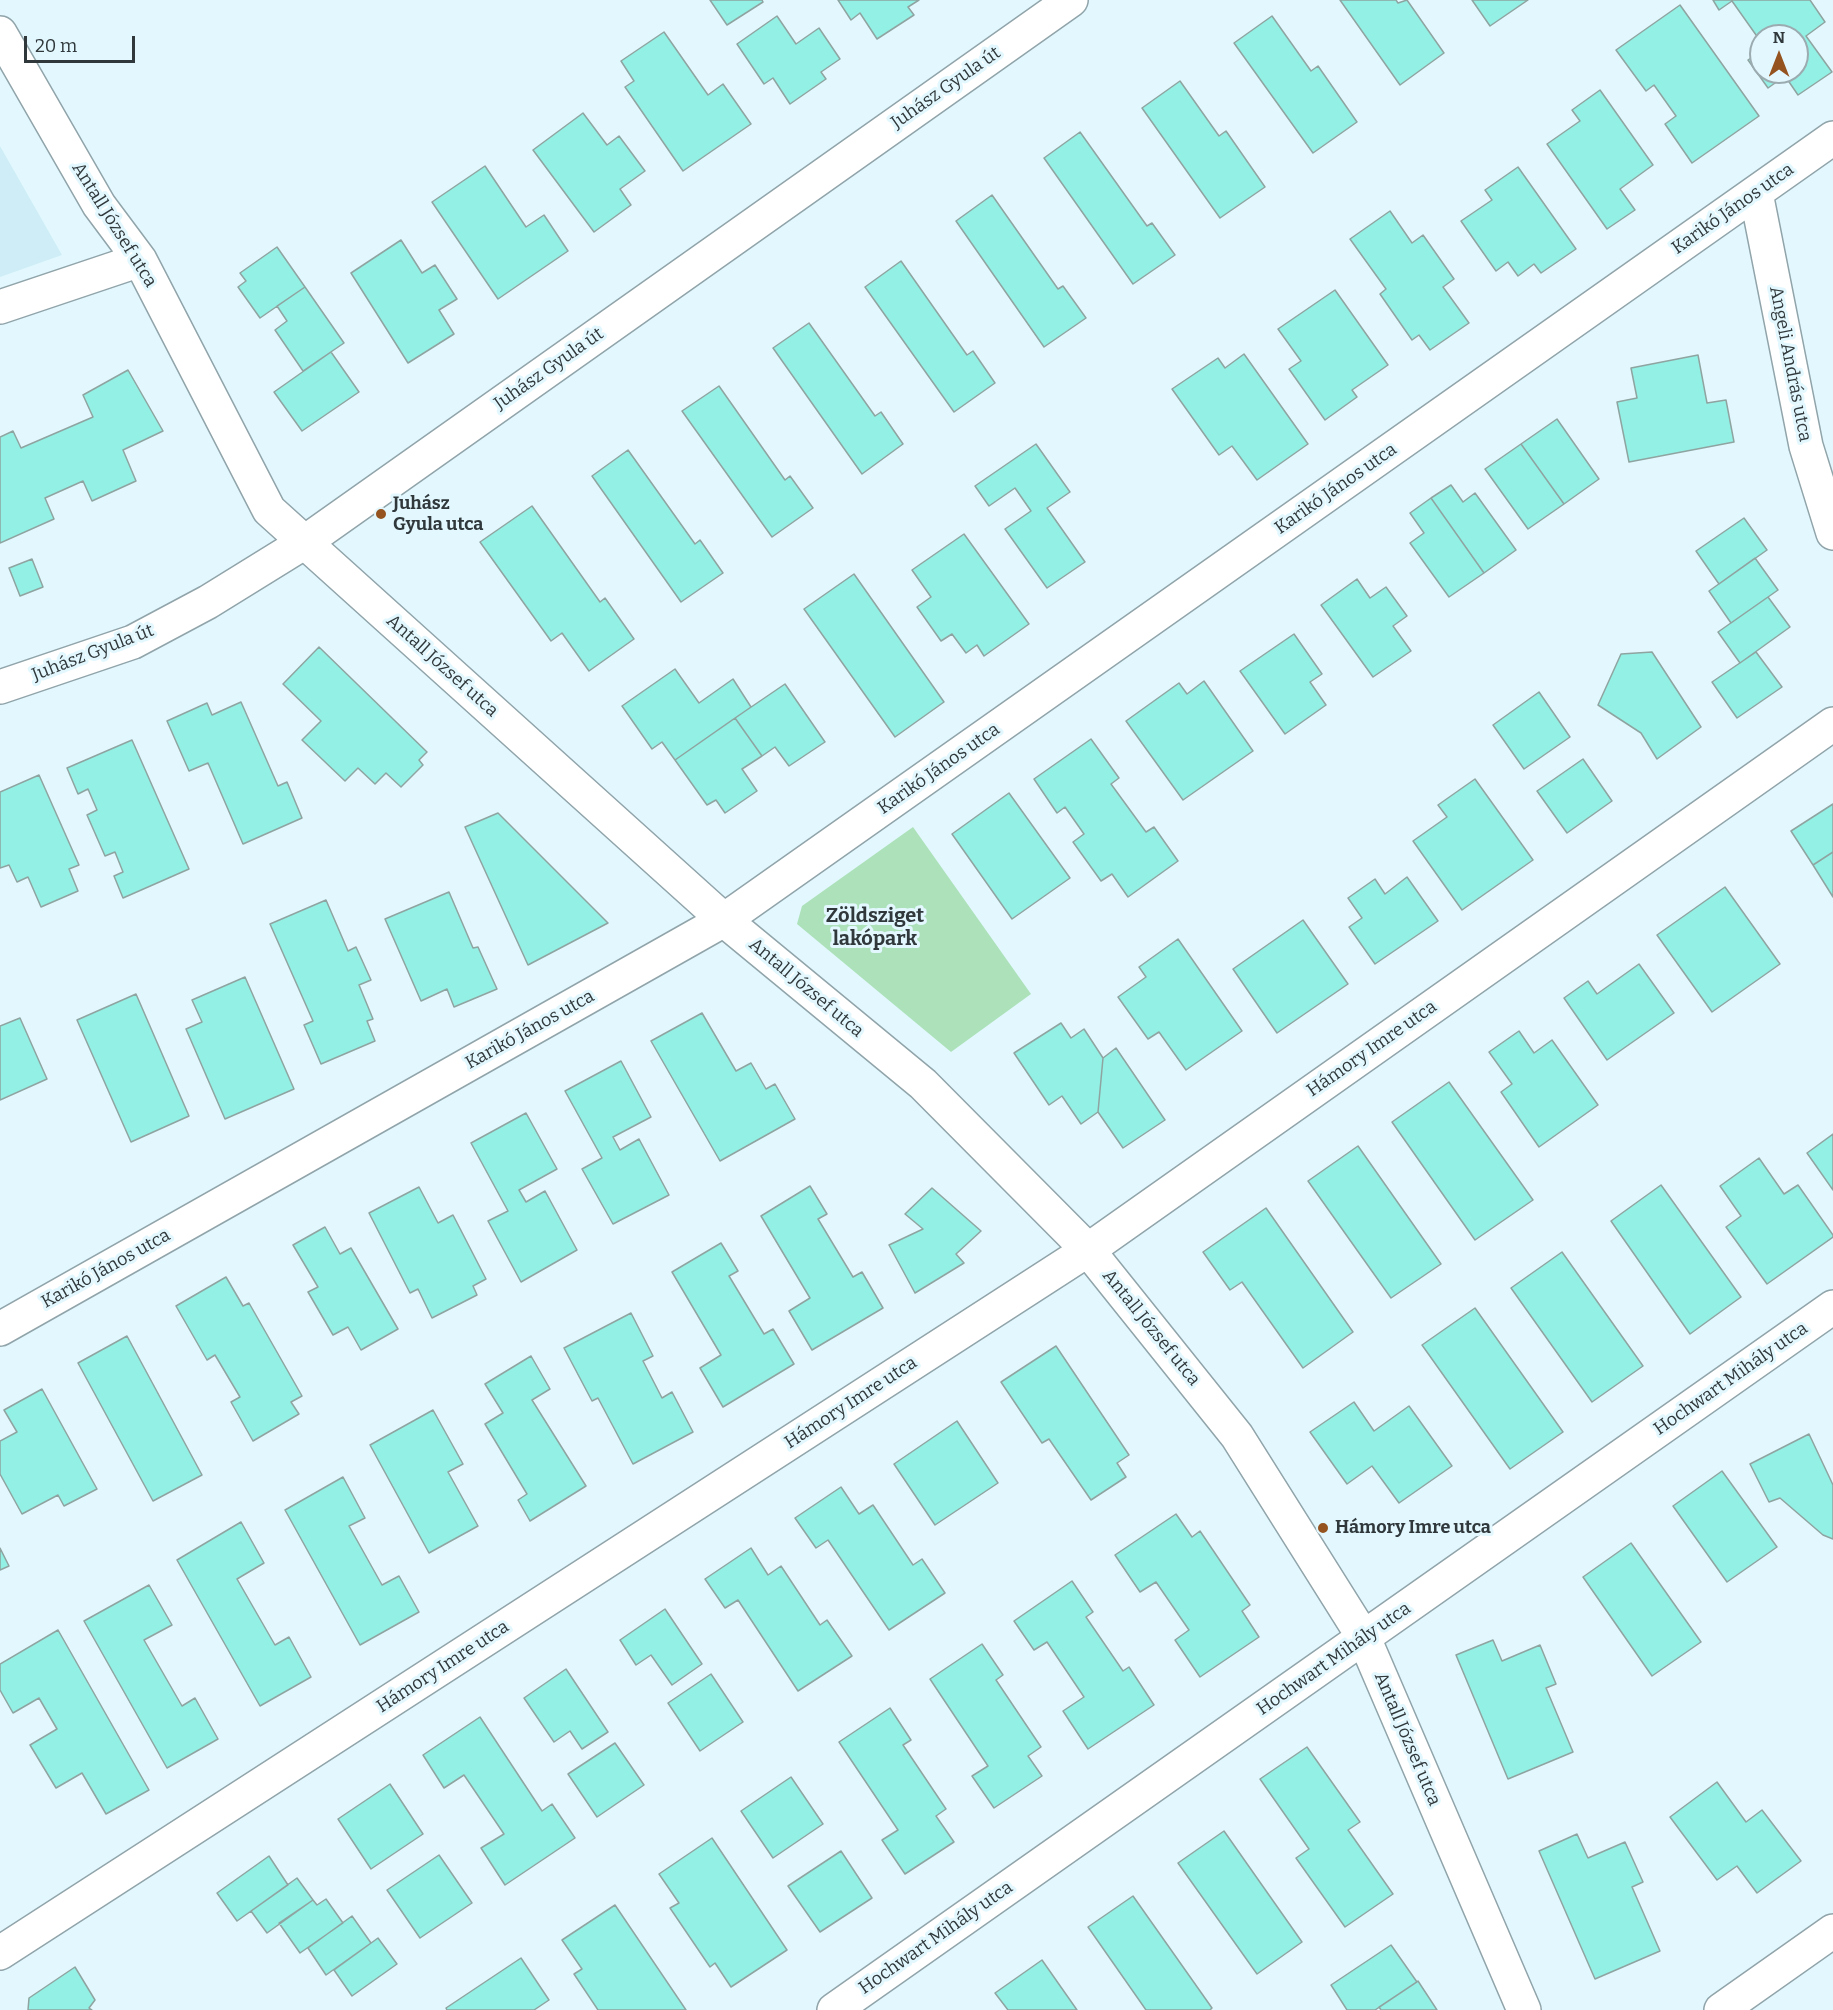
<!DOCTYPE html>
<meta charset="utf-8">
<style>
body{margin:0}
#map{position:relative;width:1833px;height:2010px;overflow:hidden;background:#e2f8fe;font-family:Bitter,serif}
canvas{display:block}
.north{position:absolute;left:1749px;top:24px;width:60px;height:60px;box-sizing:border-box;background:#e2f8fe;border:2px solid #9babb0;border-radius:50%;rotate:0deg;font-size:16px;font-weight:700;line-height:24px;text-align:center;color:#30383b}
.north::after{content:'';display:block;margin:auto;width:21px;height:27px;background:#94531f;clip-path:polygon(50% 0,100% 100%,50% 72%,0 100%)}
.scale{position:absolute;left:24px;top:36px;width:111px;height:27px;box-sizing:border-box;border:3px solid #30383b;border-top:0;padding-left:8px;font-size:18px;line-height:21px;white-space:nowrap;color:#30383b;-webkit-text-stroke:4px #e2f8fe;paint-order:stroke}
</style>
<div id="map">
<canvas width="1833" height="2010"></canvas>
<div class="north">N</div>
<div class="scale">20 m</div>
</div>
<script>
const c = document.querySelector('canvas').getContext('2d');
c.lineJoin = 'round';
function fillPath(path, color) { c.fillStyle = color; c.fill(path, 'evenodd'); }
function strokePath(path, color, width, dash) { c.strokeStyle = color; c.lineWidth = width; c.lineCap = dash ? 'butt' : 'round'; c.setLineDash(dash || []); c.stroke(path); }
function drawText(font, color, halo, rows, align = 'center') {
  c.font = font + ' Bitter,serif'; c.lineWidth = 6; c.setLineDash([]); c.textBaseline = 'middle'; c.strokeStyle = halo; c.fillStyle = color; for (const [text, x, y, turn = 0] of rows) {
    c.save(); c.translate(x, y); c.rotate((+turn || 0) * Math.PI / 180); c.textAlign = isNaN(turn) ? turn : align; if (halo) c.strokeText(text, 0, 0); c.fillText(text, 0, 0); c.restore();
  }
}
fillPath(new Path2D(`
 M0,146L62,255L0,277Z`), '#cfedf6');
fillPath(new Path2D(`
 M913,827L1031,994L951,1052L797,924L802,906Z`), '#ade1ba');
const building = new Path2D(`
 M710,0H762L763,2L727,25Z
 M838,0H919L908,7L914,15L877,39L860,13L851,20Z
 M1340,0H1396L1398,3L1407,0L1444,53L1400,85Z
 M1472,0H1528L1490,26Z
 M1713,0H1810L1825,22L1806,36L1832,72L1798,95L1785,76L1768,88L1748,60L1761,51V72H1797V36H1761V42L1732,1L1719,10Z
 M1680,5L1759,116L1692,163L1665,124L1676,116L1654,85L1646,91L1616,50Z
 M777,16L796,44L819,28L840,59L821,72L826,79L790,104L773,78L764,84L737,44Z
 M1272,16L1311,71L1318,66L1357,122L1313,153L1234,43Z
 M664,32L708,95L723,84L751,124L683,171L625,87L634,81L621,61Z
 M1180,81L1219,136L1226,131L1265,187L1220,218L1142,108Z
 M1600,90L1653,165L1620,189L1635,210L1607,229L1547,144L1580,121L1572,110Z
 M583,113L607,145L619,136L645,171L620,189L631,205L594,232L533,150Z
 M1080,132L1147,226L1152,223L1175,255L1133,284L1044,158Z
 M485,166L526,227L544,215L568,251L498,299L432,202Z
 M1518,167L1576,249L1541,273L1534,264L1518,276L1508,262L1496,271L1461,221L1492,200L1485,190Z
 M992,195L1058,289L1063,286L1086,318L1044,347L956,221Z
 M1390,211L1412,243L1423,235L1454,279L1443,287L1469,323L1430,350L1419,335L1412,340L1380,294L1386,289L1350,239Z
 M401,240L422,273L435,265L457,299L439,310L454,334L408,363L351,273Z
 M277,247L305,287L260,318L238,287L246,281L240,273Z
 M901,261L967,355L973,351L995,383L954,412L865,287Z
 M305,287L344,343L303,371L275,330L287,321L277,306Z
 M1335,290L1388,365L1352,390L1357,397L1325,420L1289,369L1301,361L1278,329Z
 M809,323L875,416L881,412L903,444L862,474L773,348Z
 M331,352L359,392L302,431L274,392Z
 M1244,354L1308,444L1257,480L1232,446L1219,455L1172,389L1218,358L1225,368Z
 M1698,355L1707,403L1726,400L1734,442L1629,462L1617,402L1637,398L1631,368Z
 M128,370L163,431L123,450L136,481L92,501L83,481L45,498L54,519L0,543V437L13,431L21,448L93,417L83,395Z
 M719,386L785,480L790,476L813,508L772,537L682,411Z
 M1557,419L1599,479L1564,504L1521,444Z
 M1036,444L1070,492L1047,508L1085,562L1047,588L1005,529L1031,511L1015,488L989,506L975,486Z
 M1521,444L1564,504L1528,529L1485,469Z
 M628,450L695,544L700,540L723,573L681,602L592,476Z
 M1451,485L1463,502L1475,493L1516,550L1484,573L1431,498Z
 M1431,498L1484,573L1449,597L1410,543L1424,533L1410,513Z
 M532,506L600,602L605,598L634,639L589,671L562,633L551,641L480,542Z
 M1744,518L1767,550L1719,584L1696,551Z
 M964,534L1029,624L984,656L977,645L966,653L952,634L941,641L917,607L931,597L912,570Z
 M1755,558L1778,590L1731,623L1709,591Z
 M32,559L43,587L20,596L9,568Z
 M854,574L944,702L895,737L804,609Z
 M1357,579L1370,598L1386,587L1407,616L1393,626L1411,651L1373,677L1321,605Z
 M1768,597L1790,627L1740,663L1718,632Z
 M1294,634L1322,674L1310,682L1326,705L1285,734L1240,671Z
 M319,647L427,752L419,760L423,765L401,787L386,773L375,784L358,768L345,781L302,740L321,721L283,684Z
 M1652,652L1701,727L1657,759L1641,733L1598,705L1621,654Z
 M1756,652L1782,687L1737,718L1712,682Z
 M675,669L699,703L733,679L751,707L675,760L662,742L652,749L622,706Z
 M1204,681L1253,751L1183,800L1126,721L1179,683L1187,694Z
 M785,684L825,742L789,766L775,747L762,756L735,718Z
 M1539,692L1570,737L1524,769L1493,725Z
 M241,702L278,786L287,782L302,818L243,844L208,763L189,771L167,721L207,703L212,715Z
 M735,718L762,756L742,769L757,791L725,813L716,800L707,805L675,760Z
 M1091,739L1119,778L1111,784L1146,832L1154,827L1178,861L1128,897L1112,874L1101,881L1073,842L1084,834L1065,807L1057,813L1034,779Z
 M132,740L189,869L123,898L114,876L123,872L115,852L105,856L87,815L97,810L88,789L78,794L67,768Z
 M1583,759L1612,801L1567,833L1537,791Z
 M39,775L79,865L69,869L78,891L41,907L28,877L17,882L9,865L0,868V792Z
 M1475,779L1533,860L1462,910L1413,841L1447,817L1438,805Z
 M1009,793L1070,878L1012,919L952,834Z
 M1833,804V852L1813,865L1791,831Z
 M498,813L608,923L528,965L465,827Z
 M1833,852V897L1813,865Z
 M1407,877L1438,921L1375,964L1349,927L1362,918L1348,898L1375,879L1385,894Z
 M1725,887L1780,964L1712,1012L1657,935Z
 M449,892L473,948L478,947L497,989L454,1007L447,989L421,1001L385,919Z
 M326,900L348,951L356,947L371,980L359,985L373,1019L367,1021L375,1041L321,1064L304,1025L313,1021L270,924Z
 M1303,920L1348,984L1277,1033L1233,969Z
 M1178,939L1242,1031L1186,1070L1159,1032L1148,1039L1118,997L1146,977L1139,967Z
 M1639,964L1674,1013L1607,1060L1564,998L1588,981L1597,994Z
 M245,977L294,1089L225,1119L186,1029L202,1022L192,1000Z
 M136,994L189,1116L131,1142L77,1020Z
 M702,1013L736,1071L751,1063L766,1089L775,1084L795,1119L720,1161L651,1041Z
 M20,1018L47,1079L0,1100V1026Z
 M1061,1023L1071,1038L1084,1029L1103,1058L1098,1112L1081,1124L1062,1096L1049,1105L1014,1053Z
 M1519,1031L1534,1053L1552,1040L1598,1105L1539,1147L1501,1092L1512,1084L1489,1052Z
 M1116,1048L1165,1120L1123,1148L1098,1112L1103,1058Z
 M621,1061L651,1117L613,1137L620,1150L639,1139L669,1195L613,1224L582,1169L602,1158L565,1091Z
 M1449,1082L1533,1200L1475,1240L1392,1122Z
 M526,1113L557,1169L519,1190L526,1202L545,1191L577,1250L521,1282L488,1221L508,1211L471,1143Z
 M1833,1134V1190L1807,1153Z
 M1358,1146L1441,1264L1391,1298L1308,1181Z
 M1759,1158L1784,1194L1798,1185L1833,1235V1237L1767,1284L1726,1227L1741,1216L1720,1186Z
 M1661,1185L1741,1297L1690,1334L1611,1221Z
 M810,1186L827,1214L818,1219L853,1277L862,1272L883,1308L812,1350L789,1311L810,1298L761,1216Z
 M419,1187L438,1223L453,1215L486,1279L473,1286L477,1295L432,1318L418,1289L410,1293L369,1213Z
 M932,1188L981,1231L956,1254L964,1263L915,1293L889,1245L923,1229L905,1214Z
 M1266,1208L1353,1332L1303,1368L1242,1282L1230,1290L1203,1252Z
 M325,1227L340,1254L351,1248L398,1329L361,1350L348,1327L333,1335L308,1292L318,1287L293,1245Z
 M721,1243L738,1271L729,1276L764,1334L773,1329L794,1364L723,1407L700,1368L721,1355L672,1272Z
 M1562,1252L1643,1366L1592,1402L1511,1288Z
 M226,1277L243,1306L249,1303L302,1396L291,1402L299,1414L253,1441L231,1402L240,1397L215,1355L207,1360L176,1306Z
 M1475,1308L1563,1432L1510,1469L1422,1345Z
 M631,1313L653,1356L643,1361L662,1398L672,1392L693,1432L633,1464L598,1398L592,1401L564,1348Z
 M127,1336L202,1475L153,1501L78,1363Z
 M1056,1346L1129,1455L1117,1463L1126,1477L1091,1500L1049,1439L1042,1443L1001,1382Z
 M531,1356L550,1389L532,1400L586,1486L530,1521L518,1500L527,1494L485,1424L503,1413L485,1384Z
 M42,1389L97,1489L64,1506L58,1495L22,1514L0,1474V1441L17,1432L4,1410Z
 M1354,1402L1374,1431L1409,1406L1452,1466L1399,1503L1372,1466L1347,1484L1310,1432Z
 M433,1410L463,1464L448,1472L478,1526L429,1553L370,1445Z
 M957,1421L998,1483L935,1525L894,1464Z
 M1809,1434L1833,1485V1539L1823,1535L1780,1498L1769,1502L1750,1464Z
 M1722,1471L1777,1547L1727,1582L1673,1506Z
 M343,1477L365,1518L349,1526L382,1585L399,1576L419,1612L360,1645L285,1510Z
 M841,1487L859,1514L873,1505L913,1565L922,1559L945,1593L889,1630L828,1540L816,1548L795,1518Z
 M1176,1514L1192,1537L1200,1531L1250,1605L1242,1611L1259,1637L1200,1677L1175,1640L1189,1630L1156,1582L1140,1592L1115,1555Z
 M241,1522L264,1563L237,1579L275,1645L289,1637L311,1677L260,1706L177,1560Z
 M1631,1543L1701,1642L1652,1676L1583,1577Z
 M0,1548L9,1566L0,1570Z
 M751,1548L768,1575L781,1566L820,1625L827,1620L852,1656L798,1691L738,1600L725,1608L705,1579Z
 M1072,1581L1093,1612L1086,1617L1123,1671L1129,1667L1154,1705L1088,1749L1063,1711L1084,1697L1047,1642L1034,1650L1014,1621Z
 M149,1585L172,1625L144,1640L182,1706L195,1698L218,1739L167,1768L84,1621Z
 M665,1609L702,1664L672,1685L651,1655L636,1665L620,1640Z
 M58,1630L149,1790L106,1814L82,1773L56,1788L30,1745L57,1729L39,1698L13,1713L0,1690V1664Z
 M1493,1640L1502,1661L1540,1645L1556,1684L1546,1688L1573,1752L1508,1779L1456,1655Z
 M982,1644L1003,1675L996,1680L1041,1747L1028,1756L1042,1776L994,1808L972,1776L988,1766L930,1679Z
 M566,1669L608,1732L582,1749L570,1731L554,1742L524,1698Z
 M711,1674L743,1722L700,1751L668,1703Z
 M890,1708L911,1740L903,1745L946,1809L936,1816L954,1842L905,1874L882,1840L898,1830L839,1742Z
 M480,1717L542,1811L552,1804L575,1838L505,1885L481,1848L504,1834L464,1775L444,1788L423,1755Z
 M615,1743L644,1785L597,1817L568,1774Z
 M1307,1747L1360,1822L1348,1830L1393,1894L1345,1927L1296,1858L1309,1849L1260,1779Z
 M791,1777L823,1824L773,1858L741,1811Z
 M1717,1782L1746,1822L1762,1810L1801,1861L1757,1893L1737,1866L1717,1880L1670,1817Z
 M390,1784L423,1834L371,1869L338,1819Z
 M1224,1831L1302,1942L1257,1974L1178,1863Z
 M1577,1834L1588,1858L1625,1842L1643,1882L1632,1887L1660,1951L1595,1979L1539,1851Z
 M712,1838L787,1950L731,1987L715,1963L710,1967L670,1908L679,1903L659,1874Z
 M841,1851L872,1898L820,1932L788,1886Z
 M439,1855L472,1903L420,1938L387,1890Z
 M269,1856L288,1885L237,1921L217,1893Z
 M297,1878L313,1900L267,1933L251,1911Z
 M1133,1896L1212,2008L1210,2010H1146L1088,1927Z
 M326,1899L343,1923L300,1953L279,1923L313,1900L317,1905Z
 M615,1905L686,2010H598L574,1974L582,1969L562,1940Z
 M352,1916L371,1943L326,1975L308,1948Z
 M378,1938L397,1964L352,1996L334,1970Z
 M1391,1945L1417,1982L1375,2010H1347L1331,1985Z
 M521,1958L549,2000L534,2010H447L446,2008Z
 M1042,1960L1077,2010H1008L995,1993Z
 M75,1967L95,2000L89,2008L92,2010H28L29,1998Z
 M1418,1981L1437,2010H1381L1379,2007Z`);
fillPath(building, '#92f0e4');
strokePath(building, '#8fa4a1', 1.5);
const minor = new Path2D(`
 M0,33L99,205L140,260L269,510L724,920L923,1084L1088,1250L1237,1436L1364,1638L1524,2010
 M1756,193L1806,446L1833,533
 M0,307L140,260
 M0,687L133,642L208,602L305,542L1071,0
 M0,1329L724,920L1833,138
 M0,1953L1088,1250L1833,724
 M834,2010L1833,1307
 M1721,2010L1833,1931`);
strokePath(minor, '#90a4aa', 36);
strokePath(minor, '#fff', 33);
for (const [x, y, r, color] of [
 [381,514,6,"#94531f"],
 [1323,1528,6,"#94531f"]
]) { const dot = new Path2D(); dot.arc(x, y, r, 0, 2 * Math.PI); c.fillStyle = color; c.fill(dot); strokePath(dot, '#e2f8fe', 2); }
drawText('18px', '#30383b', '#e2f8fe', [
 ["Juhász Gyula út",946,88,-35],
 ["Karikó János utca",1733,209,-35],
 ["Antall József utca",114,225,58],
 ["Angeli András utca",1790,364,79],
 ["Juhász Gyula út",549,369,-35],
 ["Karikó János utca",1336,489,-35],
 ["Juhász Gyula út",93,653,-21],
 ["Antall József utca",442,666,42],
 ["Karikó János utca",939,769,-35],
 ["Antall József utca",806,988,40],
 ["Karikó János utca",530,1030,-29],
 ["Hámory Imre utca",1372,1049,-35],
 ["Karikó János utca",106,1269,-29],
 ["Antall József utca",1151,1328,51],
 ["Hochwart Mihály utca",1731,1379,-35],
 ["Hámory Imre utca",851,1403,-33],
 ["Hochwart Mihály utca",1334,1659,-35],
 ["Hámory Imre utca",443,1667,-33],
 ["Antall József utca",1407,1739,67],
 ["Hochwart Mihály utca",936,1938,-35]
]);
drawText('bold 18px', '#30383b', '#e2f8fe', [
 ["Juhász",393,504],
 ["Gyula utca",393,525],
 ["Hámory Imre utca",1335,1528]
], 'left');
drawText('bold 20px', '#30383b', '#e2f8fe', [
 ["Zöldsziget",875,916],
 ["lakópark",875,939]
]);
</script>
